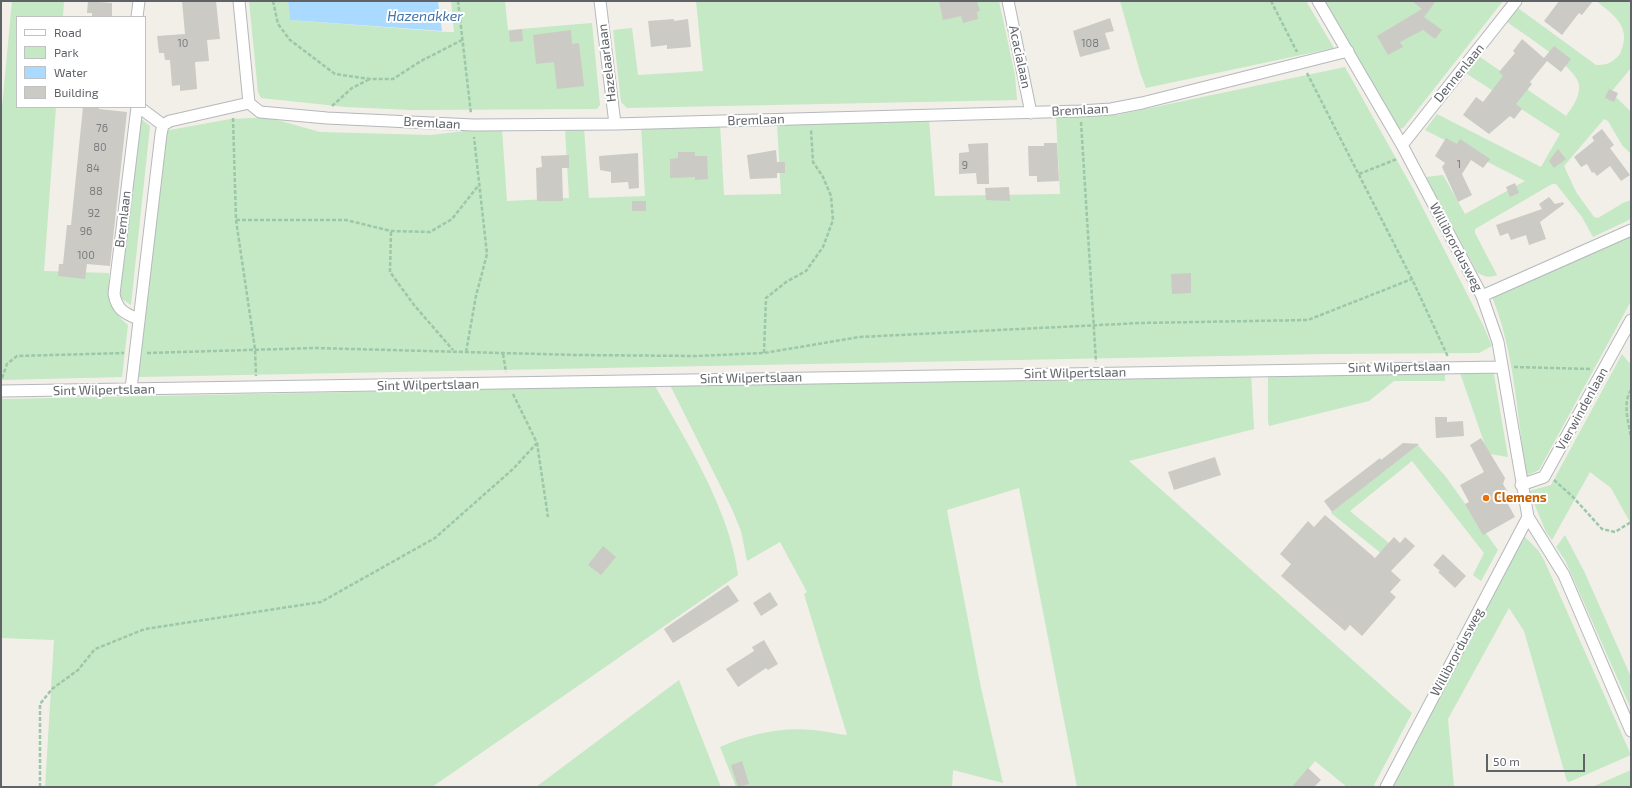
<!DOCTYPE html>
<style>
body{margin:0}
#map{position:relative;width:1632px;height:788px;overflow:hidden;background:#f1efe8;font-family:"Exo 2",sans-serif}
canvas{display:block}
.frame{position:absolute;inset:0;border:2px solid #5f6368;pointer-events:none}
.legend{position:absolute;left:16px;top:16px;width:130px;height:92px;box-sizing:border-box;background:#fff;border:1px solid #bfc1c3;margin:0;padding:5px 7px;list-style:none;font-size:12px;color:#5f6368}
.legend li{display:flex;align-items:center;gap:8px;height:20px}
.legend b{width:20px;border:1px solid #bfc1c3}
.scale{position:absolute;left:1486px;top:754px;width:99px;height:18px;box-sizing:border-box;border:2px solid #5f6368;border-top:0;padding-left:5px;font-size:12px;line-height:14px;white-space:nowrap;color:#5f6368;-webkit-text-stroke:3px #fff;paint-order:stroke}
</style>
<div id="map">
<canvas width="1632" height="788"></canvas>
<div class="frame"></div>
<ul class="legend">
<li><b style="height:5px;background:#fff"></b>Road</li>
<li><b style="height:11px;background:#c5e8c5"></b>Park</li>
<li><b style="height:11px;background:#aadaff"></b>Water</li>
<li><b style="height:11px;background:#cccac5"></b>Building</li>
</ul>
<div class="scale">50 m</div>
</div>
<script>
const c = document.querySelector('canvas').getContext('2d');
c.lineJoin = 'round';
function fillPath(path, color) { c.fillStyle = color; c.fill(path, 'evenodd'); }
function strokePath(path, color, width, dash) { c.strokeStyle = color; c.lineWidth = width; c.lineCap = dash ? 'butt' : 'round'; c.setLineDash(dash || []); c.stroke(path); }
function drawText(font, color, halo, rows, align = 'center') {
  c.font = font + ' "Exo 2",sans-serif'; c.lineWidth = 4; c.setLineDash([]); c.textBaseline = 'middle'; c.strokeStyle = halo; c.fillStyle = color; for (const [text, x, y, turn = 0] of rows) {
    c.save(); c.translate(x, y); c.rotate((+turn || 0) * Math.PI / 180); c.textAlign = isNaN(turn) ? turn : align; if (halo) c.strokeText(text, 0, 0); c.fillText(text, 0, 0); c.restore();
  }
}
fillPath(new Path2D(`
 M12,1H64L63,17H17V107H56L44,271L109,273C109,299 107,307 128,325L122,377L1,380V118Z
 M249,1H288L290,20L447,32H454L451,1H505L508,30L592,23L600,105L597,109L410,110L346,107L261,98L258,92Z
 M696,1H999L1015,75L1017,100L627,108L621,102L613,30L632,28L638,75L703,71Z
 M1120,1H1306L1334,48L1146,88L1140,72Z
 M1325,1H1503L1404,127L1399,130Z
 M1596,1H1631V68L1611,92L1631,112V154L1622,145L1608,121L1604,119L1564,166L1576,192L1594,217L1598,218L1623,203L1631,200V219L1593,237L1582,217L1556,184H1552L1475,229V233L1497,275C1489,278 1484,277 1477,272L1426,177L1443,175L1465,214L1525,181L1425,130L1437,114L1541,167L1560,134L1467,74L1480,57L1566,116C1573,106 1580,97 1579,85C1578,68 1522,33 1507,22L1518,8L1596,65C1607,65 1612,63 1620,54C1632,28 1616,16 1596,1Z
 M1345,67L1413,189L1483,325L1492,346L1479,353L1326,354L138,377L164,131L230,119L252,118H270L320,132L431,135L480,129H502L507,201L569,198L565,128H584L589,198L645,196L641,125L720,124L724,195L781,194L777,123L929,119L935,196L1060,194L1056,116L1117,115Z
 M139,117L150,126L131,305L119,297Z
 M1631,237V301L1539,470L1526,476C1518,419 1514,349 1492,297Z
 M1622,354L1631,365V524L1611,488L1590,472L1552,540L1546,532L1529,491L1551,485Z
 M1493,369L1508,457L1490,454L1485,445L1459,370Z
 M1445,370V381H1394L1369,401L1269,426L1268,421V372Z
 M1251,373L1254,429L1129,461L1412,713L1373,787H1347L1315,761L1294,787H1077L1019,488L947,510L981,688L1003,783L953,770L952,787H736L720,747C750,734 780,727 813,730C825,731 836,734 847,735L804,594L807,592L780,542L747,561L741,531L732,509L670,385Z
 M655,386C687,442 730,511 738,575L432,787H45L54,640L1,638V399Z
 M1416,443L1446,477L1498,550L1481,581L1473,575L1484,553L1412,461L1350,511L1395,548L1387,558L1331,513Z
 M1565,535L1584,571L1631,677V709L1565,560L1556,547Z
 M1524,536L1538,550L1544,560L1631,755L1569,782L1567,781L1524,631L1509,608L1448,719L1454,787H1393Z
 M679,680L721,787H536Z
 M1631,770V787H1592Z`), '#c5e8c5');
fillPath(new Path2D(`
 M288,1H438L442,31L290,20Z`), '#aadaff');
fillPath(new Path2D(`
 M88,1L112,3V17H92V13H87Z
 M182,1H216L220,39L207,40L209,61L195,62L197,89L180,91V85L172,86L170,60H165L164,53H159L157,36L185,34Z
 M939,1H977L980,11L977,12L978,19L963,23L961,16L943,20Z
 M1412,1H1436L1424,17L1442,30L1435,39L1423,30L1400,42L1403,47L1388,55L1377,36L1422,9Z
 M1559,1H1593L1582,15L1579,13L1562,35L1544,21Z
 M1110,18L1114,31L1105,33L1110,49L1080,57L1073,31Z
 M674,19V21L688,19L691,47L667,49V45L651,47L648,21Z
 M522,29L523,41L510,42L509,31Z
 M571,30L572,44L579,43L584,86L557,89L554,62L536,64L533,35Z
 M1522,39L1544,58L1554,46L1571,59L1561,72L1547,61L1530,82L1532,84L1516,104L1522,109L1514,119L1510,116L1489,134L1463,115L1476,97L1483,102L1503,76L1499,72L1515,53L1513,51Z
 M1609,89L1618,93L1614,102L1605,98Z
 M83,107H99V109L127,112L110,266L87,264L85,279L58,276L59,264H63L67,225H71Z
 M1602,129L1614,145L1610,148L1630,175L1621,181L1610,166L1597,176L1594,172L1592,173L1587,164L1581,167L1574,157L1594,141L1592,137Z
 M1446,138L1457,144L1460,139L1490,159L1483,168L1471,160L1462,174L1472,195L1458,202L1442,167L1445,163L1435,156Z
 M988,143L989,184H977L976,173L959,174V153L969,152L968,144Z
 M1044,143H1057L1059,181L1037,182V176H1029L1028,146H1044Z
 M1558,149L1566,159L1554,168L1549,161Z
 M776,150L777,162H785V173H777V178L750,179L747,155Z
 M678,152H695V156H707L708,179L695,180V177L670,178V159L678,158Z
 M638,153L639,188L629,189L628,182L611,183V172L600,170L599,156Z
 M569,155V168H562L563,201H537L536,168L542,167L541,156Z
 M1515,183L1519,193L1510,197L1506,187Z
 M1009,187L1010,201L986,200L985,188Z
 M1549,197L1555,204L1563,202L1564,204L1540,222L1546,239L1529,245L1526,235L1511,240L1508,233L1500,236L1496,225L1542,209L1539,204Z
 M632,201H646V211H632Z
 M1191,273V293L1172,294L1171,274Z
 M1435,417H1447V422L1463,421L1464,436L1436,438Z
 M1481,438L1505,478L1503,484L1507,491L1502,493L1515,517L1483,535L1465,504L1469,502L1460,485L1484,472L1470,445Z
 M1403,443L1419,444L1332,512L1324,501L1380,458L1381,460Z
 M1215,457L1221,475L1174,490L1168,472Z
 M1325,515L1375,558L1394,537L1400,543L1405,537L1415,546L1391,571L1401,580L1390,592L1396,597L1362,636L1350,625L1345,631L1281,576L1291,564L1280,554L1308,521L1314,527Z
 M603,546L616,557L601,575L588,565Z
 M1443,554L1466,576L1455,588L1438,572L1440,571L1433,565Z
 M728,585L739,601L673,643L664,629Z
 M770,592L778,605L761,616L753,603Z
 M764,640L778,664L768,670L766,668L738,687L726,669L754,651L752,647Z
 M742,761L749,784L738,787L731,765Z
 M1308,768L1321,780L1314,787H1292Z`), '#cccac5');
const street = new Path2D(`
 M239,1L249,103
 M600,1L615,124
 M1008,1L1031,113
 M1318,1L1402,145L1482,296L1498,342L1528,517L1564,575L1631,731
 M137,17L139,1
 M137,107L114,294C117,310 124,313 138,319
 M139,107L163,125
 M1402,145L1516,1
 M1482,296L1631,230
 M131,389L161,134L163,125L170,121L249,103L260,112L327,118L473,125L615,124L1080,111L1111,109L1142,103L1348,51
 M1,391L1502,367
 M1521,485L1544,477L1631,320
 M1386,787L1528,517`);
strokePath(street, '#b5b8bc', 13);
strokePath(new Path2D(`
 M273,1L278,24L290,40L335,74L370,79H393L421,61L462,40
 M458,1L471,114
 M1271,1L1297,52
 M1307,73L1412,279L1448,357
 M332,106L352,88L370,79
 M233,118L236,220L255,349L256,376
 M1081,122L1096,362
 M1359,174L1397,159
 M236,220H346L391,231L430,232L452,219L478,186
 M391,232L390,272L414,305L453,350
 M466,352L476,296L487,254L474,137
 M147,353L315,348L577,355L696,356L764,353L859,337L1140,323L1308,320L1412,279
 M764,353L766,298L786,282L806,271L823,247L833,220L831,196L823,177L813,162L811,129
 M503,354L506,372
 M1514,367L1591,369
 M2,378L7,364L17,356L124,353
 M1631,390C1622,404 1629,423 1631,438
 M513,394L537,443L548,517
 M1554,480L1573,497L1602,529L1615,532L1631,522
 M40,787V704L52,689L78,670L95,649L145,629L321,602L435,538L513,469L537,443`), '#9cc7a9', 2.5, [4, 2]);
strokePath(street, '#fff', 11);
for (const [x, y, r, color] of [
 [1486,498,4,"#e8710a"]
]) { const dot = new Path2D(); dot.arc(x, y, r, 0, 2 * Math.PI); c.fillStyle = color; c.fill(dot); strokePath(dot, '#fff', 1.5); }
drawText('11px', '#7a7d7f', null, [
 ["10",183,43],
 ["108",1090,43],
 ["76",102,128],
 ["80",100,147],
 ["1",1459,164],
 ["9",965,165],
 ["84",93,168],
 ["88",96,191],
 ["92",94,213],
 ["96",86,231],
 ["100",86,255]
]);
drawText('13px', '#5f6368', '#fff', [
 ["Acacialaan",1020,57,78],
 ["Hazelaarlaan",607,63,-97],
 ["Dennenlaan",1459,73,-51],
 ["Bremlaan",1080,110,-3],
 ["Bremlaan",756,120,-2],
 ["Bremlaan",432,123,3],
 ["Bremlaan",123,219,-83],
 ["Willibrordusweg",1456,247,62],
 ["Sint Wilpertslaan",1399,367,-1],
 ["Sint Wilpertslaan",1075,373,-1],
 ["Sint Wilpertslaan",751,378,-1],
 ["Sint Wilpertslaan",428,385,-1],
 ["Sint Wilpertslaan",104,390,-1],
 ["Vierwindenlaan",1582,409,-61],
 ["Willibrordusweg",1457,652,-62]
]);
drawText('bold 13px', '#c56008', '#fff', [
 ["Clemens",1494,498]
], 'left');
drawText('italic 14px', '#4174aa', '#fff', [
 ["Hazenakker",425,16]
]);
</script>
